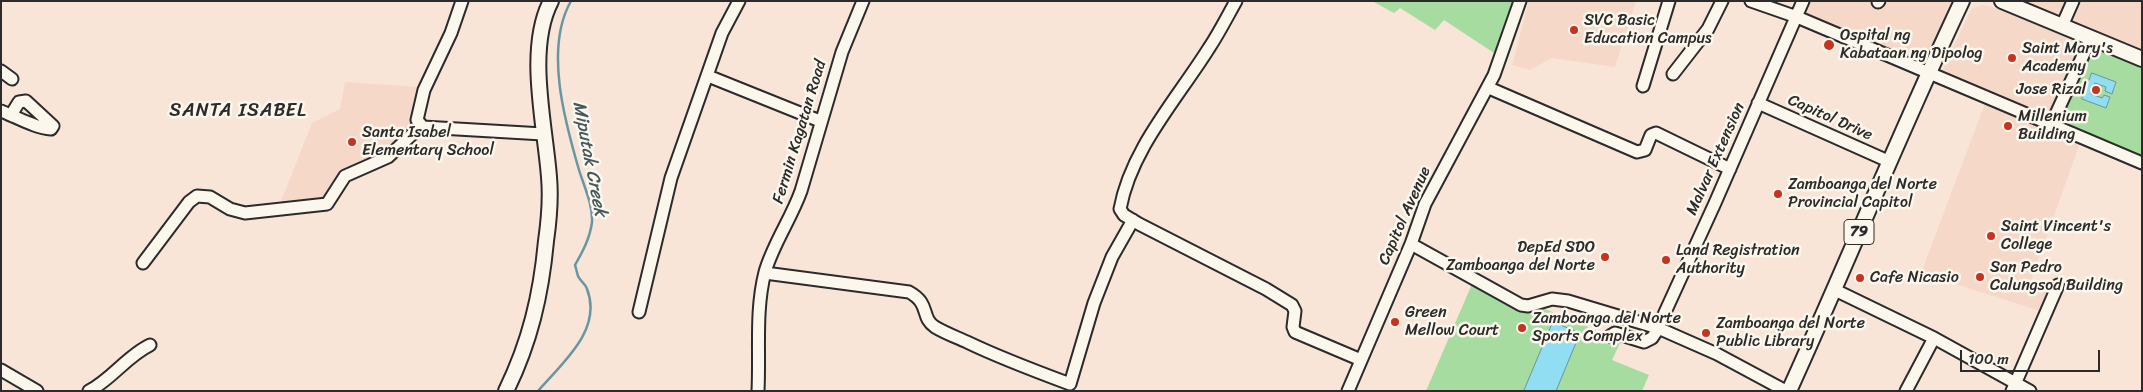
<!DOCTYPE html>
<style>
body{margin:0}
#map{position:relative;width:2143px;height:392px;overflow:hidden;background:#f8e5d7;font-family:Sriracha,sans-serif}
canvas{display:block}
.frame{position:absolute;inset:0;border:2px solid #2b2b2b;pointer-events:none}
.scale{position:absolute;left:1960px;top:350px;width:140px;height:22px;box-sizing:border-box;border:2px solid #2b2b2b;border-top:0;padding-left:6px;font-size:15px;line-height:18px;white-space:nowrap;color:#2b2b2b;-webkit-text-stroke:4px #fbf7ec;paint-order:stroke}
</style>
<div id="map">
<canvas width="2143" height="392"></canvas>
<div class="frame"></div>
<div class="scale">100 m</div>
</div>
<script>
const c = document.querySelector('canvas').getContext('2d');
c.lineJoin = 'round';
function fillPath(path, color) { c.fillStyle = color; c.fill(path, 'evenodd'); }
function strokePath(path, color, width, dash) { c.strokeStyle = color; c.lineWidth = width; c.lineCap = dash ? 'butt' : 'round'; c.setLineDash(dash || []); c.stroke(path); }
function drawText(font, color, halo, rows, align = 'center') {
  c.font = font + ' Sriracha,sans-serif'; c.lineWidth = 5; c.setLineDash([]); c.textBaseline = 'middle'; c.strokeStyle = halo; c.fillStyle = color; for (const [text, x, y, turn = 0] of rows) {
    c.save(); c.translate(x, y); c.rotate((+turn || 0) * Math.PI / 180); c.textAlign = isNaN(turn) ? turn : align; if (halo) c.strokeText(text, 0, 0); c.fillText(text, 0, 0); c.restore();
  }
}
fillPath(new Path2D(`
 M1529,1H1636L1615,67L1552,58L1530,70L1512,65Z
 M1809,1H1959L1925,67L1802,16Z
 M2020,1H2142V51Z
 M1983,5L2001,9L2082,44L2048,118L1941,73L1972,8Z
 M345,82L420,87L413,129L387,155L345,174L326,203L278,209L312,123L340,109Z
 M1986,101L2081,140L2029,286L2047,293L2040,311L1921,273Z`), '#f6d8c9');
fillPath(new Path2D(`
 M1372,1H1512L1494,53L1444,20L1435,30L1400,8L1394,13Z
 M2093,46L2142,66V156L2059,122Z
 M1472,284L1534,316L1538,306L1621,341L1612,360L1649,375L1642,391H1426Z`), '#a6dca0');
const water = new Path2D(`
 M2092,73L2116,82L2112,94L2105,91L2106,87L2095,83L2091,94L2102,98L2104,95L2110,97L2106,108L2082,99Z
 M1553,322L1580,333L1556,391H1524Z`);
fillPath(water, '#91ddf2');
strokePath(water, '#6896a2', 1);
strokePath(new Path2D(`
 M538,391C562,363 603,330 587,289C586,284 580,281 578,276C577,273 576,268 575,265C583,251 590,238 592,222C593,205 584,186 579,170C565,122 544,48 571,1`), '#6896a2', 2.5);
const minor = new Path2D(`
 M462,1L451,33L424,90L417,120L423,127L543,134
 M1236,1C1227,17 1219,33 1209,48C1177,99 1131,149 1120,209L1124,215L1139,224L1266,289L1292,305L1295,311L1293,327L1295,332L1361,360
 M1751,1L1797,17L2142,163
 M1878,2L1879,1
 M2062,26L2073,1
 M1,71L12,79
 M1673,74L1708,29L1722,1
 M708,76L820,121
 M1643,86L1669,1
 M1489,88L1637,152L1645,150L1651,135L1656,133L1730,169
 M1758,103L1888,161
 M1,111C17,117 35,128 51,129L53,126L26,101L19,102L11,115
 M2051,125L2091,38
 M1411,244L1521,305L1528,306L1552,299L1568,301L1658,328L1717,354L1786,391
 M143,263L189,202L197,196L210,197L230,209L245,213L327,204L345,176L388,157L421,126
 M765,273L909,292C931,304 920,317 935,327C945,333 956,337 967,342C1000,358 1035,371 1070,384L1094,303L1112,257L1133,220
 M1835,290L1934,338L2030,391
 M639,312L671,178L722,33L739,1
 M1610,336L1615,333L1644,342L1652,338L1656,332L1715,203L1803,1
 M1,370L37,391
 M89,391C112,379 127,356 150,345
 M758,391C760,351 755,311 765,272C773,244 791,219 801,191L842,52L863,1
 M1348,391L1411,244L1425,204L1494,75L1520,1
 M1906,391L1934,338
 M2012,391L2058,285`);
const major = new Path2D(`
 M2002,1L2142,59
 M506,391C530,342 541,295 546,241C549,220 551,199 549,177C545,124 526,49 551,1
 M1789,391C1848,261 1901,130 1962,1`);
strokePath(minor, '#2b2b2b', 15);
strokePath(major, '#2b2b2b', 18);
strokePath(minor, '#fbf7ec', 11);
strokePath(major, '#fbf7ec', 14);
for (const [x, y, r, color] of [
 [1574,30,5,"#c8321e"],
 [1829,45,6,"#c8321e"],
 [2012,58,5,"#c8321e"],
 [2096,90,5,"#c8321e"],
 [2008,126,5,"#c8321e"],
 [352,142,5,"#c8321e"],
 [1778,194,5,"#c8321e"],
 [1991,236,5,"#c8321e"],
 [1605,257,5,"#c8321e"],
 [1666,260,5,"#c8321e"],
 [1980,277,5,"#c8321e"],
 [1860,278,5,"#c8321e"],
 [1395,322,5,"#c8321e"],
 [1522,328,5,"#c8321e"],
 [1706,333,5,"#c8321e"]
]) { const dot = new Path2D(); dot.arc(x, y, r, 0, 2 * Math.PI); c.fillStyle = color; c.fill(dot); strokePath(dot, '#fbf7ec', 2); }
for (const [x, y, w] of [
 [1859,232,30]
]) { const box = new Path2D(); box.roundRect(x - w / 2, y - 12.5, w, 25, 4); c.fillStyle = '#fbf7ec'; c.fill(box); strokePath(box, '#2b2b2b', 1); }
drawText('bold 15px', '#2b2b2b', null, [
 ["79",1859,232]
]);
drawText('16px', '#2b2b2b', '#fbf7ec', [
 ["SVC Basic",1584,21],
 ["Education Campus",1584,39],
 ["Ospital ng",1840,36],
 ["Kabataan ng Dipolog",1840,54],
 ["Saint Mary's",2022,49],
 ["Academy",2022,67],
 ["Jose Rizal",2086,90,"right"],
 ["Millenium",2018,117],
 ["Building",2018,135],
 ["Santa Isabel",362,133],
 ["Elementary School",362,151],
 ["Zamboanga del Norte",1788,185],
 ["Provincial Capitol",1788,203],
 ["Saint Vincent's",2001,227],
 ["College",2001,245],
 ["DepEd SDO",1595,248,"right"],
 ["Zamboanga del Norte",1595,266,"right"],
 ["Land Registration",1676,251],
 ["Authority",1676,269],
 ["San Pedro",1990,268],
 ["Calungsod Building",1990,286],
 ["Cafe Nicasio",1870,278],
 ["Green",1405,313],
 ["Mellow Court",1405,331],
 ["Zamboanga del Norte",1532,319],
 ["Sports Complex",1532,337],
 ["Zamboanga del Norte",1716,324],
 ["Public Library",1716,342]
], 'left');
drawText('16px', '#2b2b2b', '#fbf7ec', [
 ["Capitol Drive",1830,118,24],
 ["Fermin Kagatan Road",800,132,-73],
 ["Malvar Extension",1716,159,-66],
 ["Capitol Avenue",1405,216,-66]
]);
drawText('italic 18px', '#44585d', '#fbf7ec', [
 ["Miputak Creek",589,159,79]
]);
c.letterSpacing = '1px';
drawText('19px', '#2b2b2b', '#fbf7ec', [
 ["SANTA ISABEL",238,111]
]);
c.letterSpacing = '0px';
</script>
